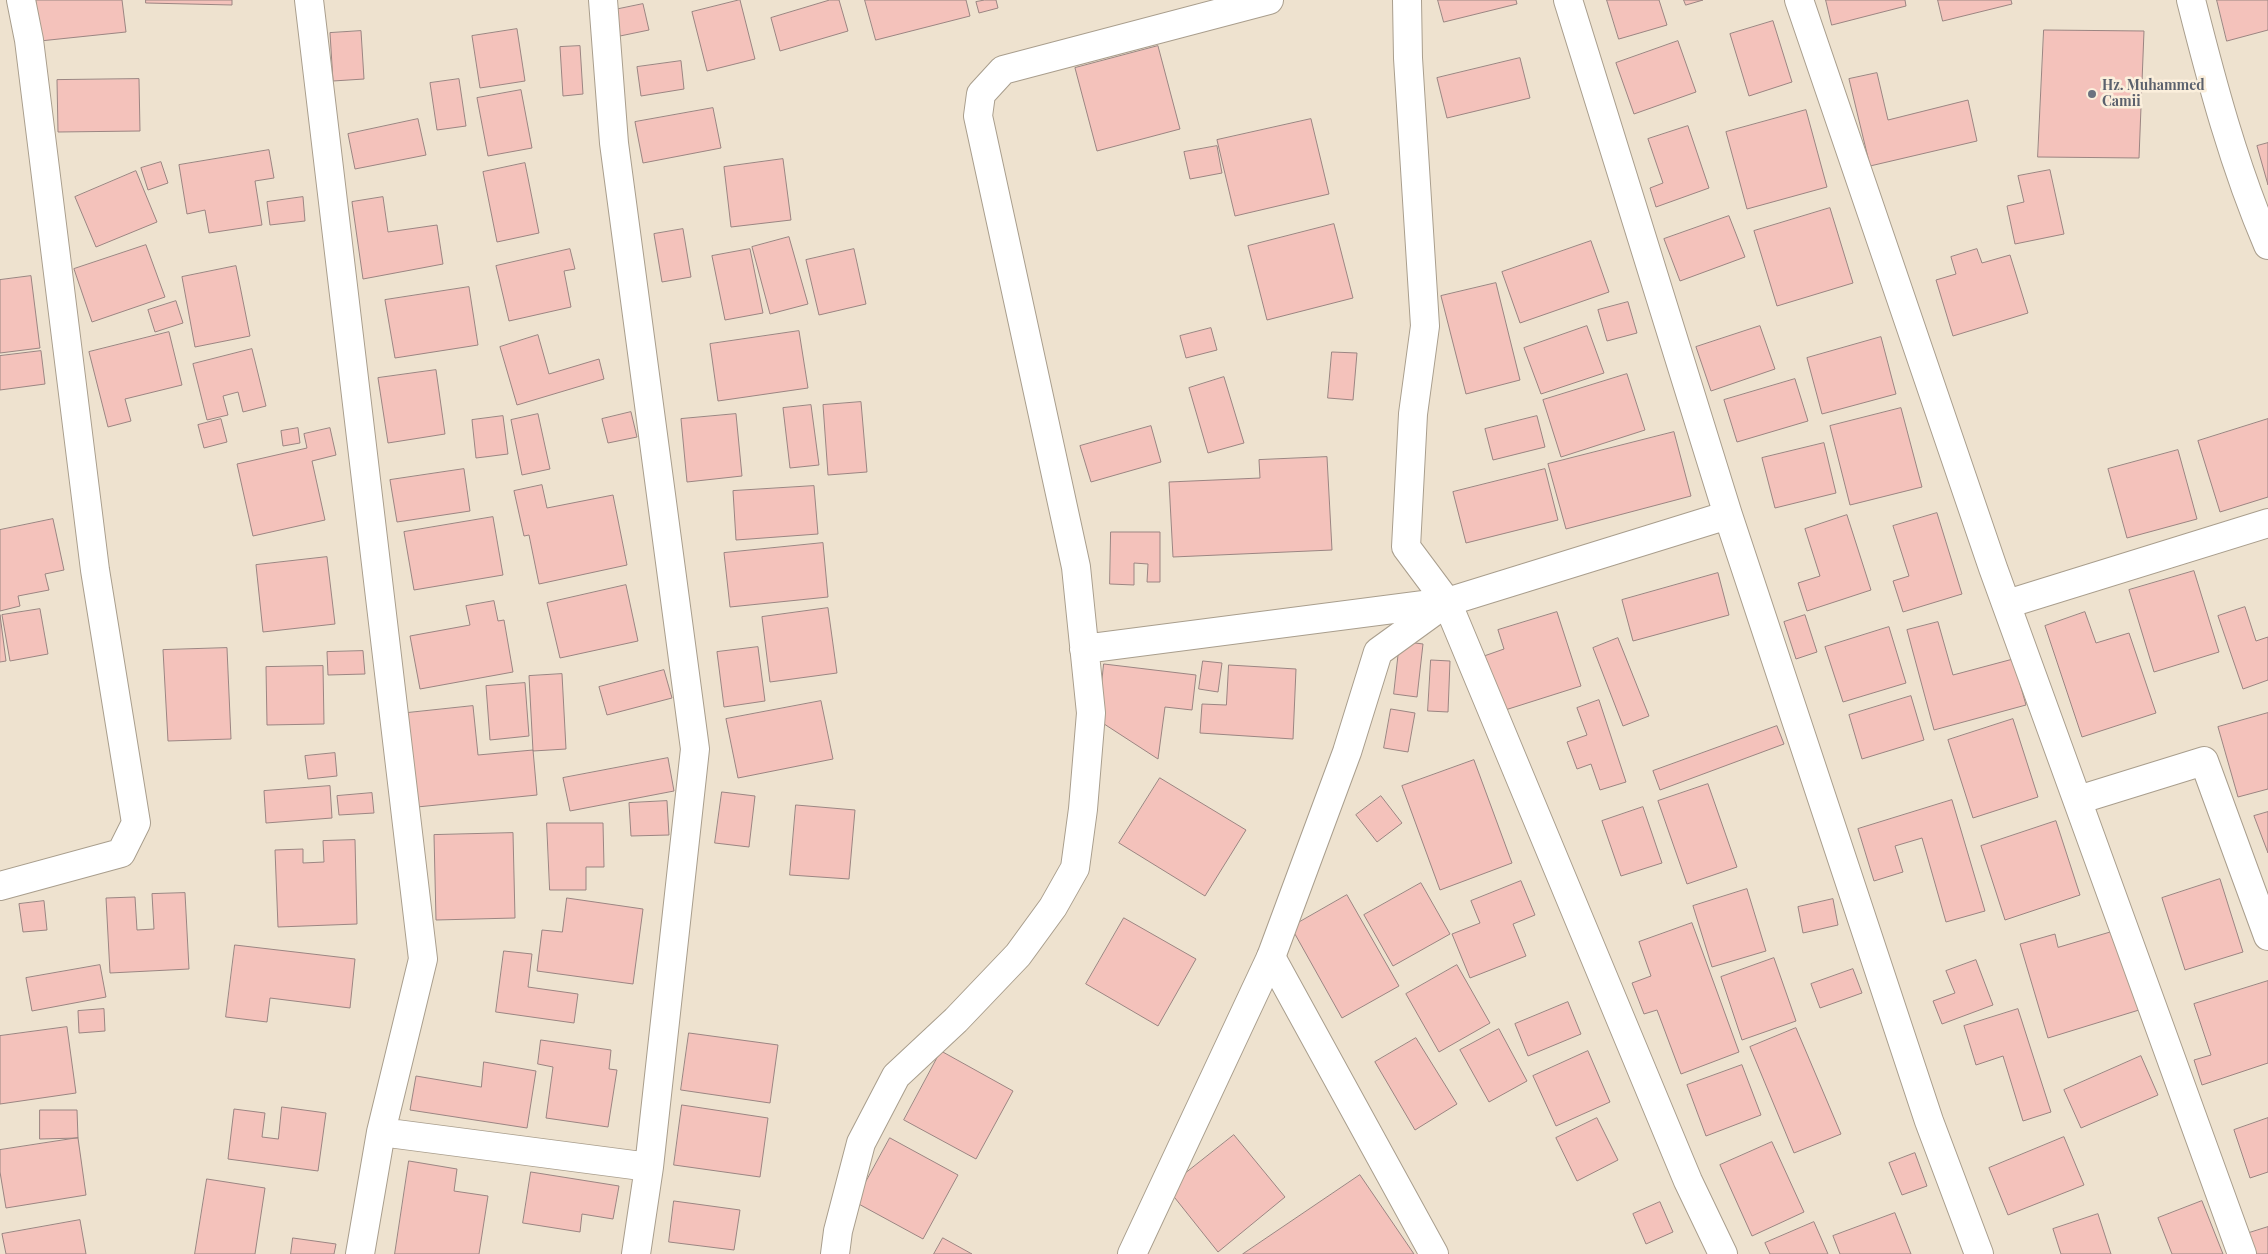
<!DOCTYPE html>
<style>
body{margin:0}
canvas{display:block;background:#eee2cf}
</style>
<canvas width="2268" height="1254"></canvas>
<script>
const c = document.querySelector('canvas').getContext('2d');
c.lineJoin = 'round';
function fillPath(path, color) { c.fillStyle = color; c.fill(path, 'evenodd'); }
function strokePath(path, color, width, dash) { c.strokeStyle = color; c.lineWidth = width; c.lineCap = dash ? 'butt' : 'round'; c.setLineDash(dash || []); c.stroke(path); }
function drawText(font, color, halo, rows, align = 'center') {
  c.font = font + ' "Playfair Display",serif'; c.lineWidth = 5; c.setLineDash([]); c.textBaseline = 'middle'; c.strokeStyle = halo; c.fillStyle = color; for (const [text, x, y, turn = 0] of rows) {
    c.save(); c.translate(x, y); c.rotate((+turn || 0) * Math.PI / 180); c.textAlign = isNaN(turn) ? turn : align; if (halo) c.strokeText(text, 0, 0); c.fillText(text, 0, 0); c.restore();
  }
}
const building = new Path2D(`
 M36,0H122L126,32L40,41Z
 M146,0H232V5L146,3Z
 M740,0L755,59L707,71L692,12Z
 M830,0H839L848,31L780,51L771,18Z
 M865,0H966L970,16L876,40Z
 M985,0H996L998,8L979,13L976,2Z
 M1438,0H1516L1517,4L1444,22Z
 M1607,0H1659L1667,25L1619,39Z
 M1684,0H1703L1686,5Z
 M1826,0H1905L1906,6L1832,25Z
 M1938,0H2011L2012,4L1943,21Z
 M2217,0H2268V30L2227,41Z
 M643,4L649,30L620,36L614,10Z
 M1773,21L1792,82L1749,96L1730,34Z
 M517,29L525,81L480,88L472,36Z
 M2044,30L2144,31L2139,158L2038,157Z
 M361,31L364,79L333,81L330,33Z
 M1678,41L1696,92L1634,114L1616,63Z
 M580,46L583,94L563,96L560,47Z
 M1158,46L1180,129L1097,151L1075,68Z
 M1520,58L1530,98L1447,118L1437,78Z
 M681,61L684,89L641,96L637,67Z
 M1877,73L1888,120L1968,100L1977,141L1870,166L1849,79Z
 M139,79L140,131L58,132L57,80Z
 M459,79L466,126L437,130L430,83Z
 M521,90L532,148L488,156L477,98Z
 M713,108L721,148L643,163L635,122Z
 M1806,110L1827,187L1747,209L1726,132Z
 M418,119L426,155L355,169L348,134Z
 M1311,119L1329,194L1235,216L1217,140Z
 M1688,126L1709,188L1656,207L1650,188L1663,183L1648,139Z
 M2268,143V185L2257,146Z
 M1217,146L1222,173L1190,179L1184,152Z
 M269,150L274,178L255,181L262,225L209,233L205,210L187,214L179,165Z
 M783,159L791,220L731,227L724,167Z
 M161,162L168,183L148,190L141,168Z
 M525,163L539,233L497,242L483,172Z
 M2050,170L2064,234L2015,244L2007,206L2024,202L2018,176Z
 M136,171L157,222L96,247L75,197Z
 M303,197L305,221L270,225L267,202Z
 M383,197L388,232L437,225L443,264L363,279L352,202Z
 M1830,208L1853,283L1777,306L1754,231Z
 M1729,216L1745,257L1680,281L1664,239Z
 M1334,224L1353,298L1267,320L1248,246Z
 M683,229L691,277L662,282L654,234Z
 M789,237L808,304L770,314L752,247Z
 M1591,241L1609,292L1520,323L1502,272Z
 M146,245L165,297L92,322L74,269Z
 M570,249L575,269L564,271L571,307L509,321L496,266Z
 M750,249L763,313L725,320L712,256Z
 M854,249L866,304L819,315L806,260Z
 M1977,249L1982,263L2010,255L2028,313L1953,336L1936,280L1956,274L1951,257Z
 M236,266L250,336L195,347L182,277Z
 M31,276L40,348L0,353V280Z
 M1496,283L1520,380L1466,394L1441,296Z
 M469,287L478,345L395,358L385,300Z
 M176,301L183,323L155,332L148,310Z
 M1628,302L1637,333L1607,341L1598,310Z
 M1587,326L1604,373L1541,394L1524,348Z
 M1760,326L1775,369L1711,391L1696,347Z
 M1211,328L1217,350L1186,358L1180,336Z
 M799,331L808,388L718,401L710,344Z
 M169,332L182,385L125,399L131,421L108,427L89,352Z
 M538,335L549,374L599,359L604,379L517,405L500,347Z
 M1881,337L1896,394L1822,414L1807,358Z
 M252,349L266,406L243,412L238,392L223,396L228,415L207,420L193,364Z
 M41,351L45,384L0,390V356Z
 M1332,352L1357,353L1353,400L1328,398Z
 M436,370L445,434L388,443L378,378Z
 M1627,374L1645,430L1561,457L1543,400Z
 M1224,377L1244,443L1208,453L1189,388Z
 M1795,379L1808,421L1737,442L1724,400Z
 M861,402L867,472L828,475L823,405Z
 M811,405L819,465L790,468L783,408Z
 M1901,408L1922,487L1850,505L1830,426Z
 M631,412L637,437L608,443L602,419Z
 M538,414L550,469L522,475L511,420Z
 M736,414L742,476L687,482L681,419Z
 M503,416L508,454L476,458L472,420Z
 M1537,416L1545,447L1493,460L1485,429Z
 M221,419L227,442L204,448L198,425Z
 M2268,419V497L2220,512L2198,441Z
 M1151,426L1161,462L1091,482L1080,446Z
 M298,428L300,443L283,446L281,431Z
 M330,428L336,455L312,461L325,520L253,536L237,464L307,448L304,434Z
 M1674,432L1691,496L1566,529L1548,464Z
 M1824,443L1836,493L1775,508L1762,458Z
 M2178,450L2197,519L2127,538L2108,469Z
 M1327,457L1332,550L1173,557L1169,482L1260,478L1259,460Z
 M464,469L470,511L397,522L390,480Z
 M1545,469L1558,520L1466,543L1453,492Z
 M542,485L547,508L613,495L627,565L539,584L529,535L524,536L514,491Z
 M814,486L818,534L736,540L733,491Z
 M1937,513L1962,594L1903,612L1893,581L1909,576L1893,526Z
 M1847,515L1871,590L1807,611L1798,583L1820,576L1805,529Z
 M493,517L503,575L414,590L404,532Z
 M53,519L64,570L45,574L49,590L18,596L20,606L0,611V530Z
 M1111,532H1160V582H1147L1148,564L1134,563V585L1110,584Z
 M823,543L828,597L730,607L724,553Z
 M327,557L335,624L263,632L256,565Z
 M2194,571L2219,652L2154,672L2129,590Z
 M1718,573L1729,615L1633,641L1622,600Z
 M626,585L638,641L560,658L547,603Z
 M494,601L498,621L504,620L513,672L420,689L410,636L470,625L466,606Z
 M2245,607L2256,641L2268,637V680L2243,689L2218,616Z
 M828,608L837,673L770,682L762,617Z
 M40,609L48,654L10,661L2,615Z
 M1557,612L1581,686L1502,711L1484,656L1504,649L1498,630Z
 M2085,612L2096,643L2129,633L2156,713L2082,737L2045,626Z
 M0,615L6,661L0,662Z
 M1805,615L1817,652L1796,659L1784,622Z
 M1938,622L1953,675L2013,659L2026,705L1934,730L1907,630Z
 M1889,627L1906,683L1843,702L1825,647Z
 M1618,638L1649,716L1623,726L1593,648Z
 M1400,641L1423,644L1417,697L1394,694Z
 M758,647L765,701L724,707L717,652Z
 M227,648L231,739L168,741L163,650Z
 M363,651L365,674L328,675L327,652Z
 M1431,660L1450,661L1448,712L1428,711Z
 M1203,661L1222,663L1218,692L1199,689Z
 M1104,664L1196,675L1192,710L1165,707L1158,759L1098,720Z
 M1229,665L1296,669L1293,739L1200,733L1202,704L1226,705Z
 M323,666L324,724L267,725L266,667Z
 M664,670L672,698L607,715L599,687Z
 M562,674L566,749L533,751L529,676Z
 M525,683L529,736L490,740L486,686Z
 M1911,696L1924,740L1862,759L1849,715Z
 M1599,700L1626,782L1600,790L1591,764L1577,769L1567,742L1587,735L1577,708Z
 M821,701L833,759L738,778L726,719Z
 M473,706L478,755L533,750L537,795L417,807L407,713Z
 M1391,709L1415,713L1408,752L1384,748Z
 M2268,713V789L2238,797L2218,727Z
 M2013,719L2038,797L1973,818L1948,740Z
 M1777,726L1784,744L1660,790L1653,771Z
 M335,753L337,776L308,779L305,756Z
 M668,758L674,791L570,811L563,778Z
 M1474,760L1512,863L1440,890L1402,786Z
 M1160,778L1246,830L1205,896L1119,843Z
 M1708,784L1737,867L1687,884L1658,801Z
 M330,786L332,818L266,823L264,791Z
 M722,792L755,796L749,847L715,843Z
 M372,793L374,813L339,815L337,796Z
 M1381,796L1402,823L1377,842L1356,815Z
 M1952,800L1985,911L1946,922L1922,838L1895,846L1903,872L1874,881L1858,829Z
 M667,801L669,835L631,836L629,803Z
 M796,805L855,810L849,879L790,875Z
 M1643,807L1662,863L1621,876L1602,821Z
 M2268,812V853L2254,816Z
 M2056,821L2080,895L2005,920L1981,846Z
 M547,823H603L604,867H586V890H550Z
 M513,833L515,918L436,920L434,835Z
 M355,840L357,924L278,927L275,850L303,849V863L324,862L323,841Z
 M2220,879L2243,952L2185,970L2162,898Z
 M1521,881L1535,915L1513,924L1526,956L1470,978L1452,934L1480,923L1471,901Z
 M1421,883L1450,934L1393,966L1364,915Z
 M1747,889L1766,951L1712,967L1693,906Z
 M185,893L189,969L110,973L106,898L135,897L137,930L154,929L152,894Z
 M1347,895L1399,986L1342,1018L1291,927Z
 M567,898L643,909L633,984L537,971L542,930L562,932Z
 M1833,899L1838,925L1803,933L1798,907Z
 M44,901L47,930L23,932L19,904Z
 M1124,918L1196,959L1158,1026L1086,984Z
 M1692,923L1739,1052L1681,1074L1657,1010L1644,1014L1632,983L1651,976L1639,942Z
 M2115,931L2139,1010L2048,1038L2020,944L2055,934L2058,947Z
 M235,945L355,959L350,1008L270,998L267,1022L226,1017Z
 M504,951L532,954L528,987L578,994L574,1023L496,1012Z
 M1774,958L1796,1021L1742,1040L1721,977Z
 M1976,960L1993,1005L1942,1024L1933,1001L1955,993L1946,971Z
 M100,965L106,997L32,1011L26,978Z
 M1457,965L1490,1023L1439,1052L1406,994Z
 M1853,969L1862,993L1820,1008L1811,984Z
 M2268,981V1063L2202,1085L2194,1060L2211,1055L2194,1004Z
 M1568,1002L1581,1034L1528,1056L1515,1024Z
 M104,1009L105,1031L79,1033L78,1011Z
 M2018,1009L2051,1112L2023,1121L2003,1056L1976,1065L1964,1026Z
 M67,1027L76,1093L0,1104V1036Z
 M1796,1028L1841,1134L1794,1153L1750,1047Z
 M1499,1029L1527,1081L1489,1102L1460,1050Z
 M689,1033L778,1045L770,1103L681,1090Z
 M1416,1038L1457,1104L1415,1130L1375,1062Z
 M541,1040L611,1050L609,1069L617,1070L608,1127L546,1118L553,1067L538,1064Z
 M941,1051L1013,1091L976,1159L904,1120Z
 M1588,1051L1610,1102L1556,1126L1533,1076Z
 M2141,1056L2158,1095L2081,1128L2064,1090Z
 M484,1062L536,1071L527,1128L410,1110L416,1076L481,1087Z
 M1742,1065L1761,1115L1706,1136L1687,1085Z
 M682,1105L768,1118L760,1177L674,1165Z
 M282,1107L326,1113L318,1171L228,1159L234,1109L265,1113L262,1137L278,1139Z
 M40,1110H77L78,1138L40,1139Z
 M1597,1118L1618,1160L1577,1181L1556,1138Z
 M2268,1118V1172L2250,1178L2234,1130Z
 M1234,1135L1285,1197L1218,1252L1167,1188Z
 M2064,1137L2084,1185L2008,1215L1989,1168Z
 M78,1138L86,1195L6,1208L0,1172V1150Z
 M890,1138L958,1175L923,1239L855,1202Z
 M1772,1142L1804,1212L1752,1236L1720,1165Z
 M1915,1153L1927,1186L1902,1195L1889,1163Z
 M409,1161L457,1169L454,1191L488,1196L479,1254H395Z
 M531,1172L619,1186L613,1219L582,1214L580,1232L523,1223Z
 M1360,1175L1414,1254H1243Z
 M207,1179L265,1188L255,1254H195Z
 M674,1201L740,1210L734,1250L669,1242Z
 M2202,1201L2223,1254H2172L2158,1218Z
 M1660,1202L1673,1232L1646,1244L1633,1214Z
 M1895,1213L1911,1254H1840L1833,1236Z
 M2098,1214L2111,1254H2061L2053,1229Z
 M80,1220L86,1254H6L2,1234Z
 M1814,1222L1828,1254H1770L1765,1243Z
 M2268,1227V1254H2256L2249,1233Z
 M293,1238L336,1244L334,1254H291Z
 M943,1238L972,1254H934Z`);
fillPath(building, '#f4c2bb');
strokePath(building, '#9b8582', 1);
const street = new Path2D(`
 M309,0L423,959L381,1132L360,1254
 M603,0L614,143L695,749L649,1167L636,1254
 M1568,0L1728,515L1929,1121L1979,1254
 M1799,0L1993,568L2242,1254
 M2191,0C2212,83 2234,166 2268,245
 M1447,602L1688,1181L1723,1254
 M2007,604L2268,523
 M1084,649L1447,602L1728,515
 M2078,800L2204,761L2268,936
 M0,886L121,853L136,823L95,570L29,40L21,0
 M1271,957L1434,1254
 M381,1132L649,1167
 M835,1254L838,1231L861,1143L896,1076L956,1020L1018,955L1053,907L1075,868L1083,809L1091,713L1076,567L978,116L981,94L1003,70L1269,0`);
const secondary = new Path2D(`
 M1132,1254L1271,957L1347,752L1378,652L1447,602L1406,547L1413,414L1425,326L1408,58L1407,0`);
strokePath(street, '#a99e8d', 30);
strokePath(secondary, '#a99e8d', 30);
strokePath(street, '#fff', 28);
strokePath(secondary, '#fff', 28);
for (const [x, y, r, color] of [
 [2092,94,5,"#6b7280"]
]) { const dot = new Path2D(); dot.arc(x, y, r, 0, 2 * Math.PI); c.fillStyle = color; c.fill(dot); strokePath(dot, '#fbefdc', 2); }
drawText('bold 14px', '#5b616d', '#fbefdc', [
 ["Hz. Muhammed",2102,86],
 ["Camii",2102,102]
], 'left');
</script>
